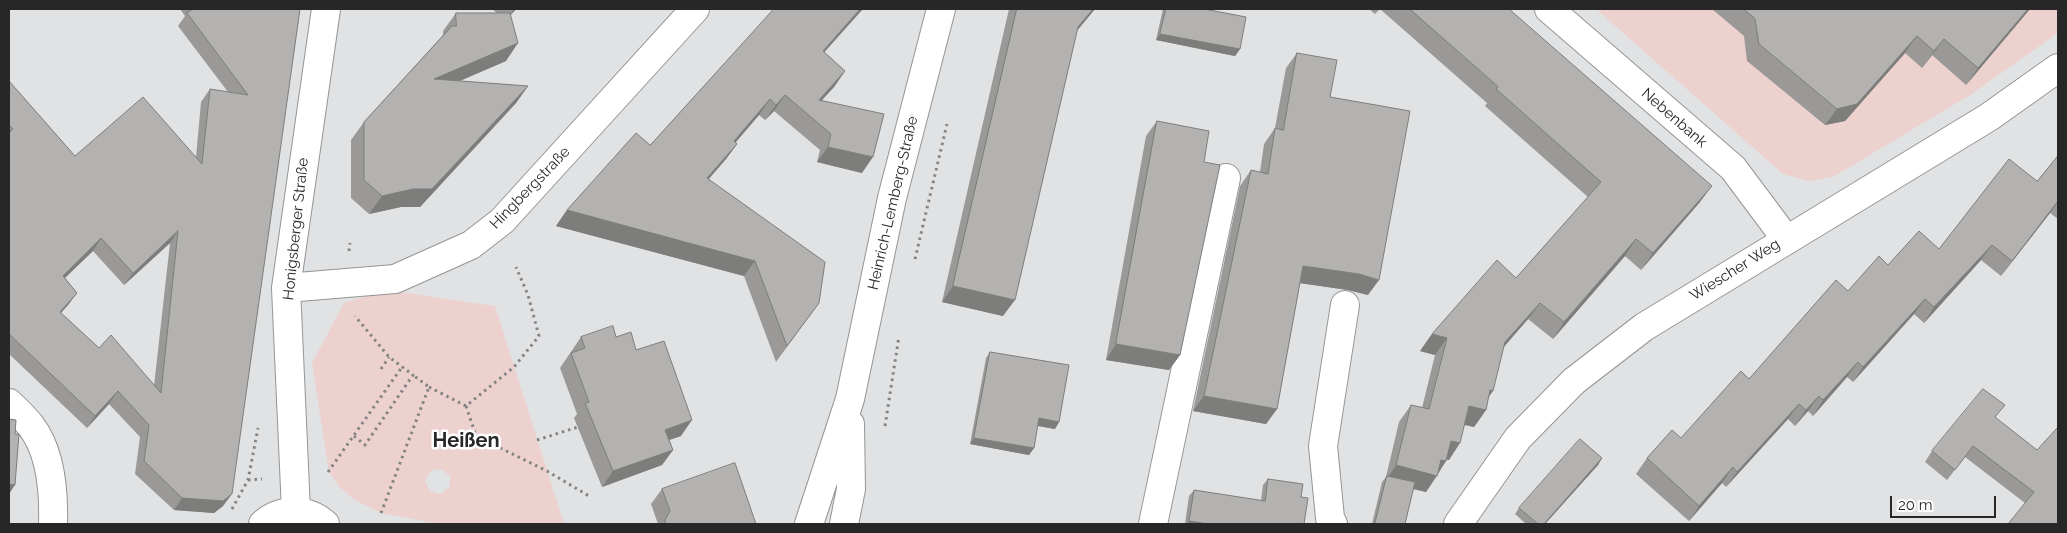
<!DOCTYPE html>
<meta charset="utf-8">
<style>
body{margin:0}
#map{position:relative;width:2067px;height:533px;overflow:hidden;background:#e1e2e3;font-family:Raleway,sans-serif}
canvas{display:block}
.frame{position:absolute;inset:0;border:10px solid #272728;pointer-events:none}
.scale{position:absolute;left:1890px;top:496px;width:106px;height:22px;box-sizing:border-box;border:2px solid #272728;border-top:0;padding-left:6px;font-size:15px;line-height:18px;white-space:nowrap;color:#272728;-webkit-text-stroke:4px #fff;paint-order:stroke}
</style>
<div id="map">
<canvas width="2067" height="533"></canvas>
<div class="frame"></div>
<div class="scale">20 m</div>
</div>
<script>
const c = document.querySelector('canvas').getContext('2d');
c.lineJoin = 'round';
function fillPath(path, color) { c.fillStyle = color; c.fill(path, 'evenodd'); }
function strokePath(path, color, width, dash) { c.strokeStyle = color; c.lineWidth = width; c.lineCap = dash ? 'butt' : 'round'; c.setLineDash(dash || []); c.stroke(path); }
function drawText(font, color, halo, rows, align = 'center') {
  c.font = font + ' Raleway,sans-serif'; c.lineWidth = 5; c.setLineDash([]); c.textBaseline = 'middle'; c.strokeStyle = halo; c.fillStyle = color; for (const [text, x, y, turn = 0] of rows) {
    c.save(); c.translate(x, y); c.rotate((+turn || 0) * Math.PI / 180); c.textAlign = isNaN(turn) ? turn : align; if (halo) c.strokeText(text, 0, 0); c.fillText(text, 0, 0); c.restore();
  }
}
fillPath(new Path2D(`
 M1596,9H2058V33L1970,95L1833,177L1810,181L1783,174Z
 M386,290L495,306L564,524H439L381,513L355,500L340,488L329,472L312,363L344,303ZM441,469L450,476V487L440,494L430,491L425,481L430,471Z`), '#ecd1cf');
const minor = new Path2D(`
 M1549,9L1733,168L1786,239
 M286,288L395,279L471,245L502,221L695,9
 M9,403C16,410 24,417 31,426C51,452 54,492 53,524
 M296,511L286,288L326,9
 M263,524C281,508 307,508 325,524
 M809,524L850,399L892,198L941,9
 M844,524L851,489L850,424
 M1153,524L1226,178
 M1333,524L1330,518L1323,446L1345,305
 M1458,524L1518,438L1574,381L1644,327L1989,117L2058,68`);
strokePath(minor, '#949596', 30);
strokePath(new Path2D(`
 M349,251L350,243
 M915,259L947,124
 M381,369L389,357
 M429,387L466,406L514,367L539,336L528,295L516,267
 M466,406L476,436L547,471L589,496
 M885,426L899,336
 M354,436L365,445L413,375L389,357L355,316
 M537,440L578,427
 M328,472L402,367
 M248,480L262,479
 M232,509L248,480L258,428
 M381,513L429,387L413,375`), '#848485', 3, [2.5, 4]);
strokePath(minor, '#fff', 28);
fillPath(new Path2D(`
 M180,9H300L223,506L214,513L174,510L135,474L140,437L109,404L87,428L9,354V81L75,156L196,157L201,102L210,89L228,92L178,26L185,16ZM170,243L154,386L99,348L61,313L68,305L77,293L65,278L93,251L124,285Z
 M492,9H516L510,15L506,61L460,81L528,86L516,103L420,207H401L369,214L351,198V140L364,122L443,35V31L456,13H497Z
 M1009,9H1095L1077,30L1003,316L942,302Z
 M1163,9H1204L1240,49L1235,56L1156,40Z
 M1369,9H1380L1375,14Z
 M1380,9H1509L1700,202L1641,270L1625,256L1553,339L1528,319L1504,347L1488,398L1486,410L1474,427L1465,425L1449,460L1447,459L1438,474L1437,476L1426,492L1413,489L1405,524H1372L1382,482L1386,477L1399,422L1411,405L1422,408L1435,355L1420,351L1432,334L1516,278L1588,197L1485,106L1487,103Z
 M1712,9H2030L1966,85L1932,55L1922,68L1905,53L1845,121L1825,125L1747,61L1744,36Z
 M824,52L845,71L834,87L822,100L862,173L817,162L820,150L774,111L765,120L759,115L736,142L737,144L726,159L709,179L819,303L776,362L744,276L556,226L567,210L650,145Z
 M1297,53L1330,97L1368,295L1348,290L1300,283L1277,409L1266,424L1193,411L1240,186L1251,170L1260,172L1264,144L1275,128L1286,68Z
 M1157,121L1204,162L1180,355L1169,370L1106,360L1146,136Z
 M2058,156V219L2050,213L2001,276L1981,260L1924,323L1914,314L1853,382L1847,377L1813,416L1808,411L1795,426L1788,419L1726,487L1722,483L1689,521L1636,474L1647,458L1681,438L1848,291L1888,265L1939,249L2037,181Z
 M581,337H616L636,350L681,436L669,440L673,450L662,465L602,487L574,418L577,414L560,368Z
 M990,352L1059,422L1055,429L1037,426L1034,448L1029,455L970,444L986,358Z
 M1995,418L2058,524L2025,503L1965,457L1947,480L1925,462L1932,451Z
 M1602,458L1598,465L1545,524H1526L1515,514L1519,508Z
 M1268,479L1301,497L1304,524H1185L1189,496L1194,490L1261,501L1263,485Z
 M662,489L756,524H658L651,504Z`), '#9a9998');
fillPath(new Path2D(`
 M514,9H516L506,21Z
 M860,9H863L812,66L823,51Z
 M1093,9H1095L1067,43L1078,27Z
 M2028,9H2030L1966,85L1978,68Z
 M1160,34L1240,49L1235,56L1156,40Z
 M1917,36L1905,53L1845,121L1825,125L1837,109Z
 M1944,39L1932,55L1922,68L1934,51Z
 M518,43L506,61L422,97L434,79Z
 M845,71L834,87L808,115L819,100Z
 M528,86L516,103L420,207H401L369,214L382,196Z
 M785,95L774,111L765,120L776,105Z
 M770,99L759,115L723,157L734,141Z
 M737,144L726,159L696,193L707,178Z
 M828,147L873,157L862,173L817,162Z
 M1712,186L1700,202L1641,270L1653,253Z
 M2058,201L2050,213L2001,276L2012,261Z
 M567,210L755,261L744,276L556,226Z
 M178,231L170,243L124,285L133,273Z
 M101,238L93,251L54,288L63,276Z
 M1636,239L1625,256L1553,339L1564,322Z
 M1992,245L1981,260L1924,323L1934,307Z
 M1303,266L1359,274L1379,280L1368,295L1348,290L1292,282Z
 M953,286L1015,300L1003,316L942,302Z
 M77,293L68,305L51,324L60,312Z
 M1925,299L1914,314L1853,382L1863,367Z
 M1540,303L1528,319L1493,359L1505,342Z
 M1432,334L1447,338L1435,355L1420,351Z
 M1116,344L1180,355L1169,370L1106,360Z
 M1858,362L1847,377L1813,416L1823,400Z
 M1490,390L1493,391L1481,408Z
 M118,391L109,404L87,428L95,416Z
 M1204,396L1277,409L1266,424L1193,411Z
 M1819,396L1808,411L1795,426L1806,410Z
 M1799,404L1788,419L1726,487L1737,472Z
 M1469,406L1486,410L1474,427L1457,423Z
 M1039,418L1059,422L1055,429L1034,425Z
 M692,420L681,436L654,445L665,430Z
 M974,438L1034,448L1029,455L970,444Z
 M1451,441L1460,443L1449,460L1440,458Z
 M673,450L662,465L602,487L613,471Z
 M1602,458L1598,465L1545,524H1544Z
 M1441,460L1446,461L1426,492L1385,482L1396,465Z
 M1733,467L1722,483L1689,521L1699,506Z
 M9,484L15,485L9,494Z
 M232,494L223,506L214,513L174,510L182,498Z
 M1189,521L1208,524H1187Z`), '#7d7d7c');
const building = new Path2D(`
 M193,9H300L232,494L223,501L182,498L144,461L149,425L118,391L95,416L9,334V133L13,129L9,125V81L75,156L143,97L202,164L210,89L248,95L187,13ZM178,231L161,393L111,335L99,348L60,312L77,293L63,276L101,238L133,273Z
 M774,9H860L823,51L845,71L819,100L884,114L873,157L828,147L831,134L785,95L776,105L770,99L734,141L737,144L707,178L825,262L819,303L787,346L755,261L567,210L636,133L650,145Z
 M1017,9H1093L1078,27L1015,300L953,286Z
 M1166,9H1204L1246,17L1240,49L1160,34Z
 M1410,9H1509L1712,186L1653,253L1636,239L1564,322L1540,303L1505,342L1493,391L1490,390L1486,410L1469,406L1460,443L1451,441L1446,461L1441,460L1437,476L1396,465L1411,405L1429,409L1447,338L1432,334L1497,260L1516,278L1601,182L1496,89L1498,87Z
 M1744,9H2028L1978,68L1944,39L1934,51L1917,36L1857,104L1837,109L1759,44L1755,19Z
 M456,13H510L518,43L434,79L528,86L432,189H413L382,196L364,180V122L452,26H456Z
 M1297,53L1337,60L1330,97L1410,111L1379,280L1359,274L1303,266L1277,409L1204,396L1251,170L1268,174L1275,128L1283,130Z
 M1157,121L1209,131L1204,162L1220,165L1180,355L1116,344Z
 M2058,156V201L2012,261L1992,245L1934,307L1925,299L1863,367L1858,362L1823,400L1819,396L1806,410L1799,404L1737,472L1733,467L1699,506L1647,458L1672,430L1681,438L1741,371L1749,379L1836,280L1848,291L1879,256L1888,265L1919,231L1939,249L2009,159L2037,181Z
 M613,326L616,337L631,332L636,350L664,341L692,420L665,430L673,450L613,471L585,403L589,402L571,353L585,348L581,337Z
 M990,352L1069,365L1059,422L1039,418L1034,448L974,438Z
 M1983,389L2005,405L1995,417L2037,450L2058,427V524H2008L2034,492L1973,446L1955,470L1932,451Z
 M9,419L16,420L15,434H19L15,485L9,484Z
 M1580,439L1602,458L1544,524H1538L1519,508Z
 M735,463L756,524H666L665,520L670,511L662,489Z
 M1387,476L1415,482L1405,524H1375Z
 M1268,479L1303,484L1301,497L1308,498L1304,524H1208L1189,521L1194,490L1265,501Z`);
fillPath(building, '#b3b2b1');
strokePath(building, '#7d7d7c', 1);
drawText('15px', '#272728', '#fff', [
 ["Nebenbank",1674,118,41],
 ["Hingbergstraße",530,188,-46],
 ["Heinrich-Lemberg-Straße",893,203,-77],
 ["Honigsberger Straße",296,229,-84],
 ["Wiescher Weg",1735,270,-32]
]);
drawText('bold 20px', '#272728', '#fff', [
 ["Heißen",466,441]
]);
</script>
